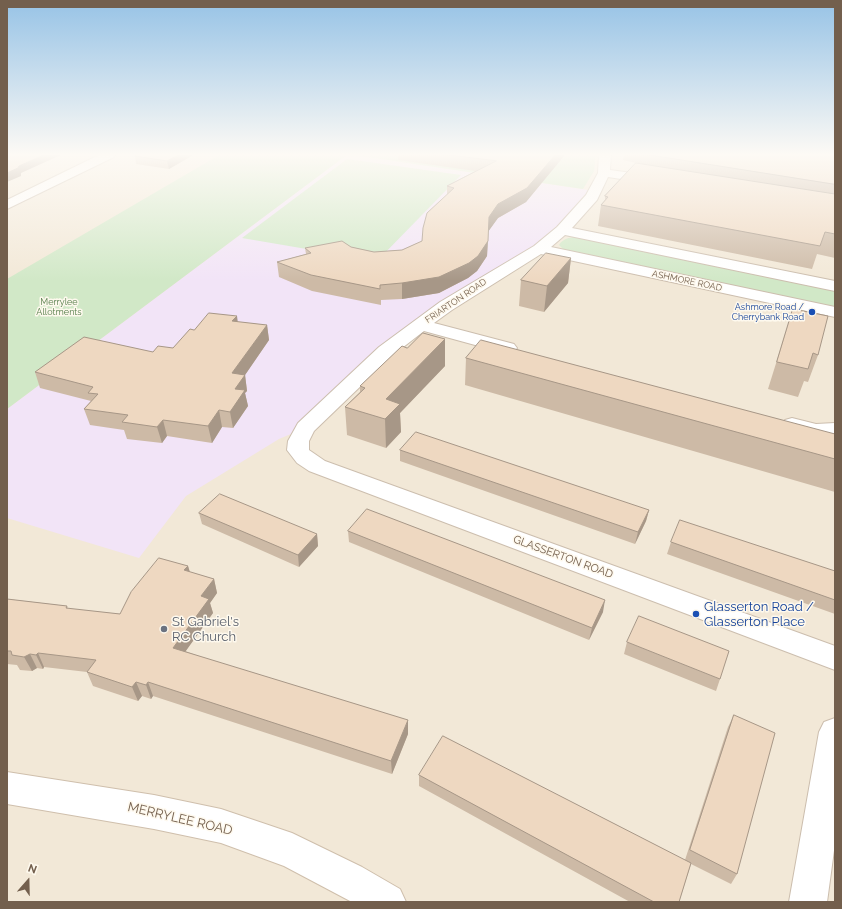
<!DOCTYPE html>
<style>
body{margin:0}
#map{position:relative;width:842px;height:909px;overflow:hidden;background:#fbf5e8;font-family:Raleway,sans-serif}
canvas{display:block}
.frame{position:absolute;inset:0;border:8px solid #735f4d;pointer-events:none}
.north{position:absolute;left:8px;top:861px;width:40px;height:40px;-webkit-text-stroke:3px #fef9ee;paint-order:stroke;rotate:20deg;font-size:11px;font-weight:700;line-height:16px;text-align:center;color:#735f4d}
.north::after{content:'';display:block;margin:auto;width:14px;height:18px;background:#735f4d;clip-path:polygon(50% 0,100% 100%,50% 72%,0 100%)}
</style>
<div id="map">
<canvas width="842" height="909"></canvas>
<div class="frame"></div>
<div class="north">N</div>
</div>
<script>
const c = document.querySelector('canvas').getContext('2d');
c.lineJoin = 'round';
function fillPath(path, color) { c.fillStyle = color; c.fill(path, 'evenodd'); }
function strokePath(path, color, width, dash) { c.strokeStyle = color; c.lineWidth = width; c.lineCap = dash ? 'butt' : 'round'; c.setLineDash(dash || []); c.stroke(path); }
function drawText(font, color, halo, rows, align = 'center') {
  c.font = font + ' Raleway,sans-serif'; c.lineWidth = 3; c.setLineDash([]); c.textBaseline = 'middle'; c.strokeStyle = halo; c.fillStyle = color; for (const [text, x, y, turn = 0] of rows) {
    c.save(); c.translate(x, y); c.rotate((+turn || 0) * Math.PI / 180); c.textAlign = isNaN(turn) ? turn : align; if (halo) c.strokeText(text, 0, 0); c.fillText(text, 0, 0); c.restore();
  }
}
fillPath(new Path2D(`
 M7,154H835V902H7Z`), '#f2e8d7');
fillPath(new Path2D(`
 M348,154L595,191L561,231L446,306L305,428L279,439L186,496L139,558L7,518V409Z`), '#f2e4f7');
fillPath(new Path2D(`
 M221,154H596L594,171L583,189L348,154L7,409V279Z
 M347,159L461,175L377,261L242,238Z
 M581,237L835,289V308L563,249L559,245C564,237 572,237 581,237Z`), '#d1e8c7');
const minor = new Path2D(`
 M599,154H611L610,170L654,176L658,177L660,180L658,183L654,184L608,177L597,200L572,228L835,281V291L565,235L551,247L835,307V317L541,254L452,310L434,323L514,344L517,348L514,352L508,354L424,331L393,355L314,431L309,441V450L325,461L835,646V670L309,471L297,463L287,450L288,441L298,423L379,347L440,302L534,246L557,227L586,195L598,173Z
 M792,418L816,424L835,423V435L816,436L785,428L782,424L785,420Z
 M835,718V843L827,902H789L819,732L824,722Z`);
const tertiary = new Path2D(`
 M101,154H116L114,157L7,209V200Z`);
const secondary = new Path2D(`
 M7,772L154,795L221,809L292,833L362,867L400,889L406,902H352L284,866L221,843L154,829L7,804Z`);
strokePath(minor, '#ccbeae', 2);
strokePath(tertiary, '#ccbeae', 2);
strokePath(secondary, '#cfbfac', 2);
fillPath(minor, '#fff');
fillPath(tertiary, '#fff');
fillPath(secondary, '#fff');
fillPath(new Path2D(`
 M195,154L169,169L136,164L135,156Z
 M398,154H564V156L526,202L498,218L488,231L487,256L477,271L468,278L439,293L402,299L381,300V305L312,291L279,277L277,262L306,254L305,248L351,247L374,252L402,250L422,241L447,195V186L475,171L398,160Z
 M624,154H835V258L817,254L812,269L598,226L601,205L605,200V196L636,163L623,160Z
 M571,258L568,283L544,312L519,306L521,280Z
 M793,309L818,355L808,382L804,381L798,397L768,389Z
 M238,322L267,325L269,340L245,375L247,391L245,393L248,406L233,428L222,427L212,443L167,436L162,443L127,439L124,430L90,425L84,409L91,401L40,388L35,372L153,352L173,348L194,330Z
 M445,339V366L400,413L401,432L386,448L347,435L345,407L360,392V386L407,348Z
 M466,358L835,434V492L465,385Z
 M400,450L649,510L646,521L635,544L400,461Z
 M199,513L317,534L318,546L299,567L202,524Z
 M348,531L603,612L589,640L349,542Z
 M671,542L835,571V614L667,554Z
 M188,566L190,572L214,579L217,593L210,603L213,613L185,651L408,734L392,774L153,696L151,699L142,696L138,701L93,686L87,672L44,667L43,669L37,668L32,671L20,670L17,665L7,664V599L67,606L68,609L120,614Z
 M627,642L720,679L716,691L624,654Z
 M734,715L737,874L731,884L691,864L679,902H630L419,786V775L685,860L728,727Z`), '#cdbaa6');
fillPath(new Path2D(`
 M46,154H63L21,173V176L7,182V173L19,166Z
 M180,154H195L169,169L167,161Z
 M556,154H564V156L526,202L498,218L488,232L489,217L498,204Z
 M488,241L487,256L477,271L468,278L439,293L402,299V283Z
 M571,258L568,283L544,312L547,286Z
 M237,316L239,331L232,321Z
 M267,325L269,340L245,375L247,391L245,393L248,406L233,428L230,412L232,373Z
 M445,339V366L400,413L401,432L386,448L385,419L386,399Z
 M219,410L222,427L212,443L208,426Z
 M163,420L167,436L162,443L157,427Z
 M649,510L646,521L635,544L638,532Z
 M317,534L318,546L299,567L298,555Z
 M188,566L192,580L184,570Z
 M214,579L217,593L210,603L213,613L178,662L173,648L201,596Z
 M605,600L603,612L589,640L592,628Z
 M38,653L44,667L43,669L36,655Z
 M30,654L37,668L32,671L24,657Z
 M136,682L142,696L138,701L132,687Z
 M148,682L153,696L151,699L146,685Z
 M408,720V734L392,774L391,761Z`), '#a79787');
const building = new Path2D(`
 M7,154H46L19,166L18,168L7,173Z
 M139,154H180L167,161L135,156Z
 M441,154H556L527,188L498,204L489,217L488,241L478,256L469,263L439,277L402,283L380,285V289L311,275L277,262L311,253L305,248L342,241L351,247L374,252L402,250L422,241L423,228L427,213L454,188L447,186L496,161Z
 M644,154H835V184Z
 M636,163L835,194V234L825,232L820,246L601,205L608,197L605,196Z
 M546,253L571,258L547,286L521,280Z
 M793,309L828,316L818,355L813,353L808,369L777,362Z
 M209,313L237,316L232,321L267,325L232,373L245,375L235,389L245,390L230,412L219,410L208,426L163,420L157,427L122,422L128,415L84,409L98,394L88,393L93,387L35,372L84,337L153,352L158,346L173,348L190,329L194,330Z
 M423,333L445,339L386,399L400,404L385,419L345,407L365,388L360,386L402,346L407,348Z
 M481,340L835,434V459L466,358Z
 M416,432L649,510L638,532L400,450Z
 M220,494L317,534L298,555L199,513Z
 M367,509L605,600L592,628L348,531Z
 M680,520L835,571V600L671,542Z
 M159,558L188,566L184,570L214,579L201,596L209,599L173,648L408,720L391,761L148,682L146,685L136,682L132,687L87,672L96,660L38,653L36,655L30,654L24,657L12,655L11,651H7V599L67,606L66,608L120,614L131,592Z
 M639,616L729,651L720,679L627,642Z
 M734,715L775,733L737,874L690,850Z
 M443,736L691,863L679,902H654L419,775Z`);
fillPath(building, '#eed8c1');
strokePath(building, '#a79787', 1);
const sky = c.createLinearGradient(0, 0, 0, 281);
sky.addColorStop(0, '#97c3e6');
sky.addColorStop(0.55, '#fdfaf5');
sky.addColorStop(1, '#fdfaf500');
c.fillStyle = sky;
c.fillRect(0, 0, 842, 281);
for (const [x, y, r, color] of [
 [812,312,4,"#1a4fb4"],
 [696,614,4,"#1a4fb4"],
 [164,629,4,"#6b7280"]
]) { const dot = new Path2D(); dot.arc(x, y, r, 0, 2 * Math.PI); c.fillStyle = color; c.fill(dot); strokePath(dot, '#fef9ee', 1.5); }
drawText('9px', '#735f4d', '#fef9ee', [
 ["ASHMORE ROAD",687,281,12],
 ["FRIARTON ROAD",456,301,-34]
]);
drawText('9px', '#547d49', '#fef9ee', [
 ["Merrylee",59,302],
 ["Allotments",59,312]
]);
drawText('9px', '#164399', '#fef9ee', [
 ["Ashmore Road /",804,307],
 ["Cherrybank Road",804,317]
], 'right');
drawText('11px', '#735f4d', '#fef9ee', [
 ["GLASSERTON ROAD",563,557,20]
]);
drawText('13px', '#164399', '#fef9ee', [
 ["Glasserton Road /",704,607],
 ["Glasserton Place",704,622]
], 'left');
drawText('13px', '#5b616d', '#fef9ee', [
 ["St Gabriel's",172,622],
 ["RC Church",172,637]
], 'left');
drawText('13px', '#735f4d', '#fef9ee', [
 ["MERRYLEE ROAD",180,819,13]
]);
</script>
